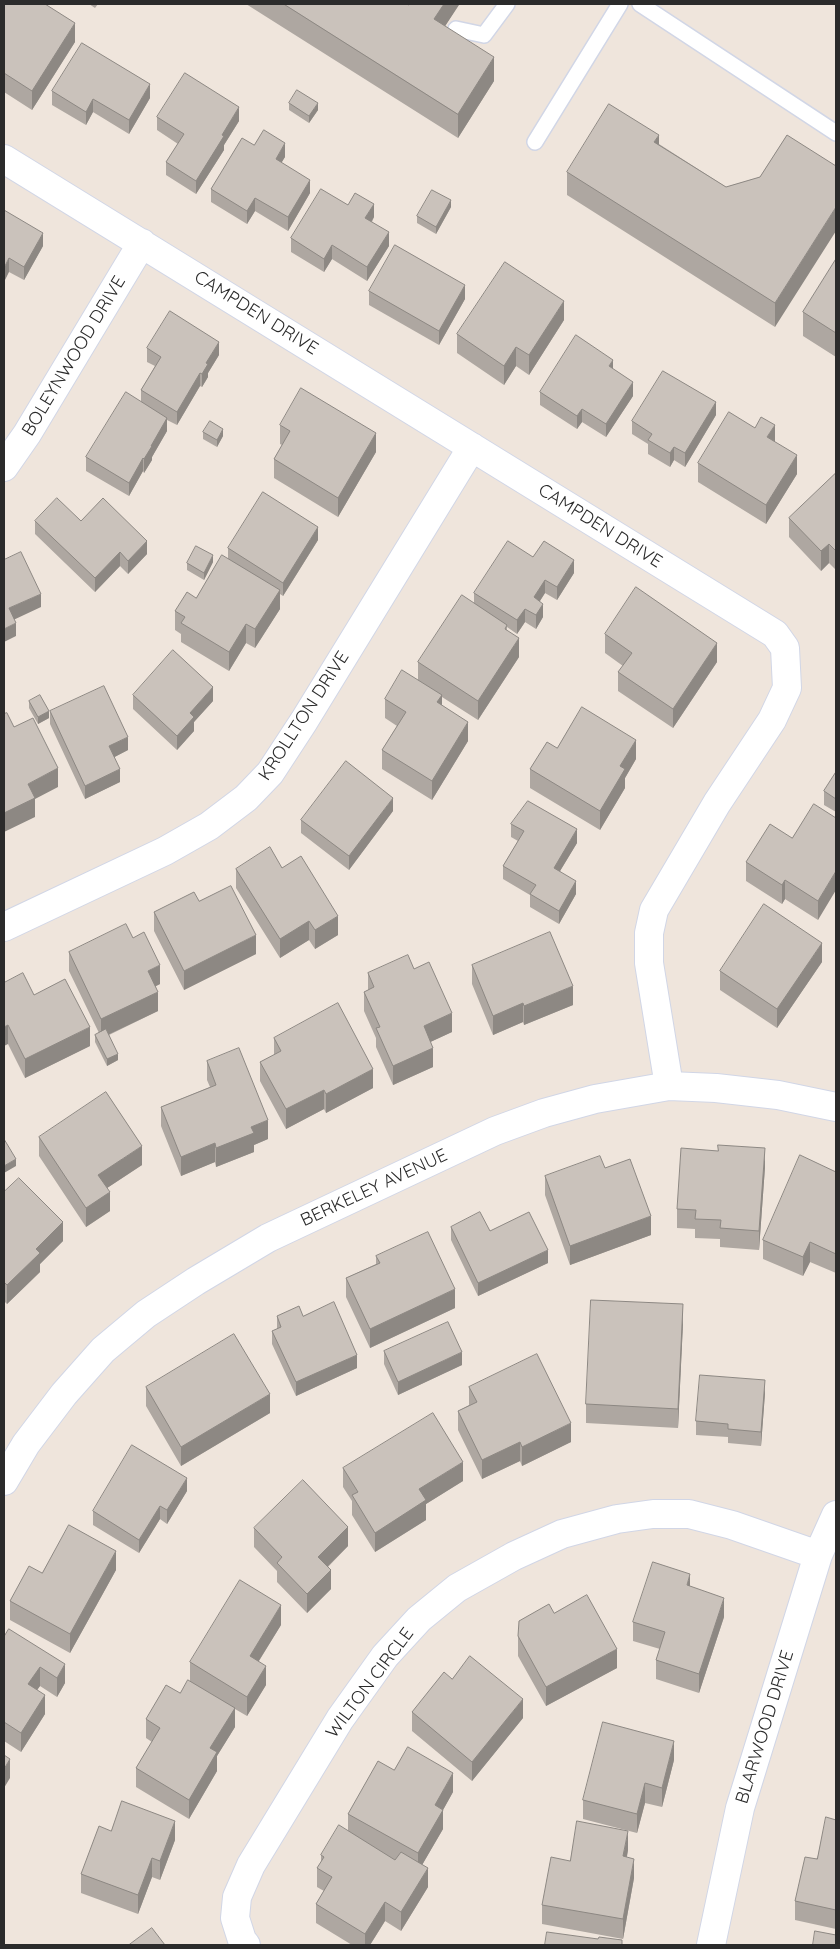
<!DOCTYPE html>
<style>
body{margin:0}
#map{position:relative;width:840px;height:1949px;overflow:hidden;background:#efe5dc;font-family:Quicksand,sans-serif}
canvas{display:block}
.frame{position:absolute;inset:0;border:5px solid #2b2b2b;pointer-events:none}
</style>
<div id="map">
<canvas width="840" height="1949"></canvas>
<div class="frame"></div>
</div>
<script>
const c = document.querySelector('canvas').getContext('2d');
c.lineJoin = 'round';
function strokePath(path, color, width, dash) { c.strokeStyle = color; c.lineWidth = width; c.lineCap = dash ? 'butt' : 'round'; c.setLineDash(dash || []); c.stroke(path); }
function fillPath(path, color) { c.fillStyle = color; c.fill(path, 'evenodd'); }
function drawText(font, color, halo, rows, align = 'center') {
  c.font = font + ' Quicksand,sans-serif'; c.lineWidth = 5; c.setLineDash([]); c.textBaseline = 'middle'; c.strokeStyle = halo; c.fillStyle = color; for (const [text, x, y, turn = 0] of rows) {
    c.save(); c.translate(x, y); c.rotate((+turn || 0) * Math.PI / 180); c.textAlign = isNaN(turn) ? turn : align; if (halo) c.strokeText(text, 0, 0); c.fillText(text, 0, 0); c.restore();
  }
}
const lane = new Path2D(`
 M640,4L836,133
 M456,29L484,35L507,4
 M535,142L620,4`);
const street = new Path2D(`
 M4,159L775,634L785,648L787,688L772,720L717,803L654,910L649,933V963L669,1086
 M4,467L27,434L142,243
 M4,927L165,851L209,826L246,798L270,773L304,721L472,447
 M246,1945L242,1940L235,1918L237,1897L251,1865L340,1719L385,1656L419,1619L457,1588L514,1556L562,1534L617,1519L653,1514H689L732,1525L818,1555
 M711,1945L740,1808L818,1555L836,1515`);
const secondary = new Path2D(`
 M4,1481L26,1444L64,1394L103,1350L146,1314L196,1281L268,1238L495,1131L544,1113L595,1099L669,1086L716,1088L778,1095L836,1107`);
strokePath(lane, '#d1d6e6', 18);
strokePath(street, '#d1d6e6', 30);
strokePath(secondary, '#d1d6e6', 30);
strokePath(lane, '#fff', 15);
strokePath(street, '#fff', 28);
strokePath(secondary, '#fff', 28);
fillPath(new Path2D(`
 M4,4L75,42L32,110L4,92Z
 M89,4H98L95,8Z
 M246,4H407L409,5L459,4L445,26L494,81L458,138Z
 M52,91L150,98L129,134L93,112L86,125L52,105Z
 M289,103L318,110L309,123L289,110Z
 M157,117L239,121L224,145V150L196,194L166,175V162L178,144L157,130Z
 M787,135L775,327L567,195V172L659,144L726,187L760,177Z
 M254,145L285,157L281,162L310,193L288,231L255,211L247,224L211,202V189Z
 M348,205L374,217L372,222L389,246L367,281L332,259L324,272L291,252V238Z
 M451,207L436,234L417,223V216Z
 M4,210L43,246L24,280L9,272Z
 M836,259V357L803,336V312Z
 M369,291L465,299L439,345L369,305Z
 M564,320L529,375L516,366L504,385L457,353V334Z
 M147,348L219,355L208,373V377L202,387L200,386L177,425L167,420V431L152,457V460L144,473L143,471L129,496L86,471V457L141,402V390L155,366L147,362Z
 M613,369L633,396L606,437L582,422L577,429L540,405V392Z
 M716,415L685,467L674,460L670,467L648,454V444L632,434V421Z
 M280,425L376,452L338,517L274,478V459L282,445L280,444Z
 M203,432L223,436L217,447L203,439Z
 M775,442L797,474L766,524L698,482V463Z
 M836,473V570L829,563L821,571L789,537V518Z
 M35,521H81L147,554L128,574L120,566L95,592L35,534Z
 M318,540L283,596L280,594V609L255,648L246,643L229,671L181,642V634L175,630V611L196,598L228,558V548Z
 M533,557L574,573L557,600L545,593L540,601L543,617L536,629L525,622L517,634L507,627V631L519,657L478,720L442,697V705L468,741L432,800L382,769V750L397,726L385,718V699L418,680V662L474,603V593Z
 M213,562L204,580L187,570V563Z
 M605,634L717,662L673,728L618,691V672L623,666L605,653Z
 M133,695L213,701L194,722V731L177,750L133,709Z
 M29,701L49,718L38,724L29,708Z
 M50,711L128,750L114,757L120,782L85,799L50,724Z
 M557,748L636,759L625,778V788L600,830L530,788V769Z
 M836,772V812L824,805V791Z
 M393,811L349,870L301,833V820Z
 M836,818L818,920L785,899L782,904L746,881V862L792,838Z
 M511,824L577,843L560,871L576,894L559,924L530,907V895L503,879V866L518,841L511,837Z
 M282,868L338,935L315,949L309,940L280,958L236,888V869Z
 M199,901L256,954L184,990L154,931V912Z
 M133,938L160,984L156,986L158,1011L109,1035L118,1060L107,1066L95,1042V1035L99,1033L69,971V952Z
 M822,962L777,1028L720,990V971Z
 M472,965L573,1005L524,1025L523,1022L493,1035L472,984Z
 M414,969L452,1032L430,1042L433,1067L393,1085L376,1047V1038L364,1011V992L368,990V973Z
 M4,983L34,995L90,1046L25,1078L8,1044Z
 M274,1038L373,1088L326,1113L324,1109L286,1129L260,1081V1062L274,1055Z
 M207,1061L268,1139L254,1145V1152L216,1167L215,1162L181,1176L161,1126V1107L210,1087L207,1080Z
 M39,1137L142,1165L107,1188L110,1211L86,1227L39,1156Z
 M765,1167L759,1250L720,1247V1239L695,1238V1229L677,1228V1209Z
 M605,1168L651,1235L570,1265L545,1195V1176Z
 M836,1172V1273L810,1262L803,1276L763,1259V1240Z
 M4,1192L63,1241L40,1264V1272L7,1304L4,1301Z
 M451,1227L548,1263L478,1296L451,1240Z
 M376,1256L455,1308L370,1348L346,1297V1278L376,1264Z
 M277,1316H303L357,1368L296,1396L272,1344V1331L277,1329Z
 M683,1323L678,1428L586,1423V1404Z
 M384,1351L462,1365L398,1395L384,1364Z
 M146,1387L270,1413L181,1466L146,1406Z
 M469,1387L571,1442L522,1466L520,1461L482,1479L458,1430V1411L469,1405Z
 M765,1393L761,1446L728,1443V1437L696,1435V1421Z
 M343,1468L463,1481L426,1504V1520L375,1552L352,1515V1501L343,1487Z
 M187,1491L167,1524L160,1519L139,1553L93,1525V1511Z
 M254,1528L348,1546L328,1567L331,1589L307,1613L277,1582V1571L254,1547Z
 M116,1570L70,1653L10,1620V1601L42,1573Z
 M690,1586L724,1617L699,1693L656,1679V1660L660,1649L633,1641V1622Z
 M554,1613L617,1668L546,1706L518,1656V1636Z
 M281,1625L259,1661L266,1685L247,1716L235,1709V1727L217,1756V1771L189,1819L136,1787V1768L152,1742L146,1738V1719L180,1693L190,1681V1662Z
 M4,1637L65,1683L57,1697L40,1686L37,1690L45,1714L21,1752L4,1741Z
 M452,1679L523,1718L472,1781L412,1731V1712Z
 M674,1760L662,1807L645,1803L637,1833L583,1819V1800Z
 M394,1770L453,1792L443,1810V1829L422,1865L428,1887L401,1931L385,1921L370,1945H352L316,1923V1904L324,1891L317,1887V1868L321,1862V1855L348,1831V1814Z
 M836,1820V1929L795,1920V1901Z
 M111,1831L175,1840L160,1880L152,1877L138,1914L81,1893V1874Z
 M628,1850L627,1857L634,1878L623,1939L542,1924V1905L570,1861Z`), '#aea7a1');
fillPath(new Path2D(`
 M444,4H459V5L434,43V19Z
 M75,23V42L32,110V91Z
 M494,57V81L458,138V114Z
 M150,84V98L129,134V120Z
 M93,99V112L86,125V112Z
 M318,103V110L309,123V116Z
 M239,107V121L224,145V150L196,194V181L222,135Z
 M659,135V159L654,142Z
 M285,143V157L276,172V159Z
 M310,180V193L288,231V217Z
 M255,198V211L247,224V211Z
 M451,200V207L436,234V227Z
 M374,204V217L365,232V218Z
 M836,207V231L775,327V303Z
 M389,232V246L367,281V267Z
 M43,233V246L24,280V267Z
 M332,245V259L324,272V259Z
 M9,258V272L4,282V268Z
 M465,285V299L439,345V331Z
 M564,301V320L529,375V355Z
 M219,342V355L208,373V377L202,387V374L206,363Z
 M516,347V366L504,385V366Z
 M613,360V373L609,366Z
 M200,373V386L177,425V412Z
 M633,382V396L606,437V424Z
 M716,402V415L685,467V453Z
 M582,409V422L577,429V416Z
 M167,418V431L152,457V460L144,473V459L151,446Z
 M775,425V444L767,437Z
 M223,429V436L217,447V440Z
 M376,433V452L338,517V498Z
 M674,447V460L670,467V453Z
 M797,455V474L766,524V505Z
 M143,458V471L129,496V483Z
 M318,527V540L283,596V583Z
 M147,541V554L128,574V561Z
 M829,544V563L821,571V551Z
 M120,552V566L95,592V578Z
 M213,555V562L204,580V573Z
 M574,560V573L557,600V587Z
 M545,580V593L534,610V597Z
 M280,590V609L255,648V629Z
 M41,594V607L9,622V608Z
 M543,604V617L536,629V615Z
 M525,609V622L517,634V620Z
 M16,623V636L4,642V629Z
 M246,624V643L229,671V652Z
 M519,638V657L478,720V701Z
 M717,643V662L673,728V709Z
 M213,687V701L194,722V731L177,750V736L190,713Z
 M442,695V714L437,702Z
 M49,711V718L38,724V717Z
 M468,722V741L432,800V781Z
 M128,737V750L109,760V746Z
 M636,740V759L625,778V788L600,830V811L620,766Z
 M58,768V787L35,799V817L4,832V813L28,784Z
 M120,769V782L85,799V786Z
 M393,798V811L349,870V856Z
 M577,829V843L554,881V868Z
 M836,871V890L818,920V901Z
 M785,880V899L782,904V885Z
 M576,881V894L559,924V911Z
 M338,916V935L315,949V930Z
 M309,921V940L280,958V939Z
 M256,935V954L184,990V971Z
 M822,943V962L777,1028V1009Z
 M160,965V984L148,990V971Z
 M573,986V1005L524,1025V1006Z
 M158,992V1011L101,1038V1019Z
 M523,1003V1022L493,1035V1016Z
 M452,1013V1032L424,1045V1026Z
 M8,1025V1044L4,1046V1027Z
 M90,1027V1046L25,1078V1059Z
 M433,1048V1067L393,1085V1066Z
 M118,1054V1060L107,1066V1059Z
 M373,1069V1088L326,1113V1094Z
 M324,1090V1109L286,1129V1109Z
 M268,1120V1139L254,1145V1152L216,1167V1148L251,1127Z
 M215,1143V1162L181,1176V1157Z
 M142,1146V1165L98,1194V1175Z
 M765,1148V1167L759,1250V1231Z
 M16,1159V1166L4,1173V1166Z
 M110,1192V1211L86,1227V1208Z
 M651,1216V1235L570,1265V1246Z
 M63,1222V1241L40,1264V1272L7,1304V1285L36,1249Z
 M810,1242V1262L803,1276V1257Z
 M548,1250V1263L478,1296V1283Z
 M455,1289V1308L370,1348V1329Z
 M683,1304V1323L678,1428V1409Z
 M462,1352V1365L398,1395V1382Z
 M357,1355V1368L296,1396V1382Z
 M765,1380V1393L761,1446V1432Z
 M270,1394V1413L181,1466V1447Z
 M571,1423V1442L522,1466V1447Z
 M520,1442V1461L482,1479V1460Z
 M463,1462V1481L426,1504V1520L375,1552V1533L419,1489Z
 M187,1478V1491L167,1524V1510Z
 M160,1506V1519L139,1553V1540Z
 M348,1527V1546L318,1576V1557Z
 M116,1551V1570L70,1653V1634Z
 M331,1570V1589L307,1613V1594Z
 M690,1574V1593L687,1585Z
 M724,1598V1617L699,1693V1674Z
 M281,1605V1625L250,1675V1656Z
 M617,1649V1668L546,1706V1687Z
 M65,1664V1683L57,1697V1678Z
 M266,1666V1685L247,1716V1697Z
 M40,1667V1686L28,1703V1684Z
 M45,1695V1714L21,1752V1733Z
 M523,1699V1718L472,1781V1762Z
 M235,1708V1727L217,1756V1771L189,1819V1800L210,1748Z
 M674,1741V1760L662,1807V1788Z
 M10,1759V1778L4,1788V1769Z
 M453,1773V1792L443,1810V1829L418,1872V1853L435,1805Z
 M645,1783V1803L637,1833V1814Z
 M175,1821V1840L160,1880V1861Z
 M628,1831V1850L623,1875V1856Z
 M152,1858V1877L138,1914V1895Z
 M634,1859V1878L623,1939V1919Z
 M428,1868V1887L401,1931V1912Z
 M385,1902V1921L370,1945H365V1934Z`), '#8d8883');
const building = new Path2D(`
 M4,4H45L75,23L32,91L4,73Z
 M284,4H407L409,5V4H444L434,19L494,57L458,114Z
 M82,43L150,84L129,120L93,99L86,112L52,91Z
 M185,73L239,107L222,135L224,136L196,181L166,162L184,134L157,117Z
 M297,90L318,103L309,116L289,103Z
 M609,104L659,135L654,142L726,187L760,177L787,135L836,166V207L775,303L567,172Z
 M264,130L285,143L276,159L310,180L288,217L255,198L247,211L211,189L242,138L254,145Z
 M321,189L348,205L355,193L374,204L365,218L389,232L367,267L332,245L324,259L291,238Z
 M432,190L451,200L436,227L417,216Z
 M4,210L43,233L24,267L9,258L4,268Z
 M395,245L465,285L439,331L369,291Z
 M836,259V333L803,312Z
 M505,262L564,301L529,355L516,347L504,366L457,334Z
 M170,311L219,342L206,363L208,364L202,374L200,373L177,412L141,390L161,357L147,348Z
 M576,335L613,360L609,366L633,382L606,424L582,409L577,416L540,392Z
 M663,371L716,402L685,453L674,447L670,453L648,440L652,434L632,421Z
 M301,388L376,433L338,498L274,459L290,431L280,425Z
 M126,392L167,418L151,446H152L144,459L143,458L129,483L86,457Z
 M729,412L755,428L761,417L775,425L767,437L797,455L766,505L698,463Z
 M210,421L223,429L217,440L203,432Z
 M836,473V551L829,544L821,551L789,518Z
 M263,492L318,527L283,583L228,548Z
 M57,498L81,521L103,498L147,541L128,561L120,552L95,578L35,521Z
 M508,541L533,557L544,541L574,560L557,587L545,580L534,597L543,604L536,615L525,609L517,620L474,593Z
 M196,546L213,555L204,573L187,563Z
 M21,552L41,594L9,608L16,623L4,629V560Z
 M222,555L280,590L255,629L246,624L229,652L181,623L185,617L175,611L187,592L196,598Z
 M636,587L717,643L673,709L618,672L632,653L605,634Z
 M462,595L507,625L505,629L519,638L478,701L418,662Z
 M173,650L213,687L190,713L194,717L177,736L133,695Z
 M402,670L442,695L437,702L468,722L432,781L382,750L406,712L385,699Z
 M104,686L128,737L109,746L120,769L85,786L50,711Z
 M40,695L49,711L38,717L29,701Z
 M582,707L636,740L620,766L625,769L600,811L530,769L547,742L557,748Z
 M7,713L14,727L33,718L58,768L28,784L35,798L4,813V714Z
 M346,761L393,798L349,856L301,820Z
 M836,772V799L824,791Z
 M528,801L577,829L554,868L576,881L559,911L530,894L536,885L503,866L524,831L511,824Z
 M814,804L836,818V871L818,901L785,880L782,885L746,862L770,824L792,838Z
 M270,847L282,868L301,856L338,916L315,930L309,921L280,939L236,869Z
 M231,886L256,935L184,971L154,912L194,892L199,901Z
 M764,904L822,943L777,1009L720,971Z
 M126,924L133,938L144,932L160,965L148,971L158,992L101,1019L69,952Z
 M550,932L573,986L524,1006L523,1003L493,1016L472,965Z
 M408,955L414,969L429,962L452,1013L424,1026L433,1048L393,1066L376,1028L380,1027L364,992L374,987L368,973Z
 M23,973L34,995L65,979L90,1027L25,1059L8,1025L4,1027V983Z
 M338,1003L373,1069L326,1094L324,1090L286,1109L260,1062L281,1051L274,1038Z
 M106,1029L118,1054L107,1059L95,1035Z
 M239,1048L268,1120L251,1127L254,1133L216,1148L215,1143L181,1157L161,1107L216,1085L207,1061Z
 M106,1092L142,1146L98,1175L110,1192L86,1208L39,1137Z
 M4,1139L16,1159L4,1166Z
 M718,1145L765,1148L759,1231L720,1228L721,1220L695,1219L696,1210L677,1209L681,1148L718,1151Z
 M800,1155L836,1172V1254L810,1242L803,1257L763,1240Z
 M600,1156L605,1168L630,1159L651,1216L570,1246L545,1176Z
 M19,1178L63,1222L36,1249L40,1253L7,1285L4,1282V1192Z
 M480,1212L490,1231L529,1212L548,1250L478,1283L451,1227Z
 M428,1232L455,1289L370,1329L346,1278L380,1263L376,1256Z
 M591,1300L683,1304L678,1409L586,1404Z
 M334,1302L357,1355L296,1382L272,1331L281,1327L277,1316L299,1306L303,1316Z
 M448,1322L462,1352L398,1382L384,1351Z
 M234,1334L270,1394L181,1447L146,1387Z
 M537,1354L571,1423L522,1447L520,1442L482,1460L458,1411L477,1402L469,1387Z
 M700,1375L765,1380L761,1432L728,1429V1424L696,1421Z
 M433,1413L463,1462L419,1489L426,1500L375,1533L352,1495L358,1492L343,1468Z
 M132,1445L187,1478L167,1510L160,1506L139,1540L93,1511Z
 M303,1480L348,1527L318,1557L331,1570L307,1594L277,1563L282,1557L254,1528Z
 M69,1525L116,1551L70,1634L10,1601L29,1566L42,1573Z
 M653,1562L690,1574L687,1585L724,1598L699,1674L656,1660L665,1632L633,1622Z
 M240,1580L281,1605L250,1656L266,1666L247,1697L190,1662Z
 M587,1595L617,1649L546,1687L518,1636L519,1621L549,1604L554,1613Z
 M9,1629L65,1664L57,1678L40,1667L28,1684L45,1695L21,1733L4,1722V1637Z
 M470,1656L523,1699L472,1762L412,1712L444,1672L452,1679Z
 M188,1680L235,1708L210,1748L217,1752L189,1800L136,1768L160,1728L146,1719L166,1685L180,1693Z
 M603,1722L674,1741L662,1788L645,1783L637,1814L583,1800Z
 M408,1747L453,1773L435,1805L443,1810L418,1853L348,1814L378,1761L394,1770Z
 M4,1755L10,1759L4,1769Z
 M122,1801L175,1821L160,1861L152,1858L138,1895L81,1874L99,1826L111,1831Z
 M826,1817L836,1820V1910L795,1901L805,1857L817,1859Z
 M577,1821L628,1831L623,1856L634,1859L623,1919L542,1905L551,1857L570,1861Z
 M339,1825L395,1860L401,1852L428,1868L401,1912L385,1902L365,1934L316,1904L332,1877L317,1868L324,1857L321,1855Z
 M152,1928L165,1945H129Z
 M815,1931L836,1935V1945H813Z
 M547,1932L598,1939L599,1937L622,1940V1945H545Z`);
fillPath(building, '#cac2bb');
strokePath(building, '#8d8883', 1);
drawText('18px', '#2b2b2b', '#fff', [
 ["CAMPDEN DRIVE",256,313,32],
 ["BOLEYNWOOD DRIVE",74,356,-59],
 ["CAMPDEN DRIVE",600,526,32],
 ["KROLLTON DRIVE",304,716,-57],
 ["BERKELEY AVENUE",374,1188,-25],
 ["WILTON CIRCLE",370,1683,-53],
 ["BLARWOOD DRIVE",765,1727,-73]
]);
</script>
